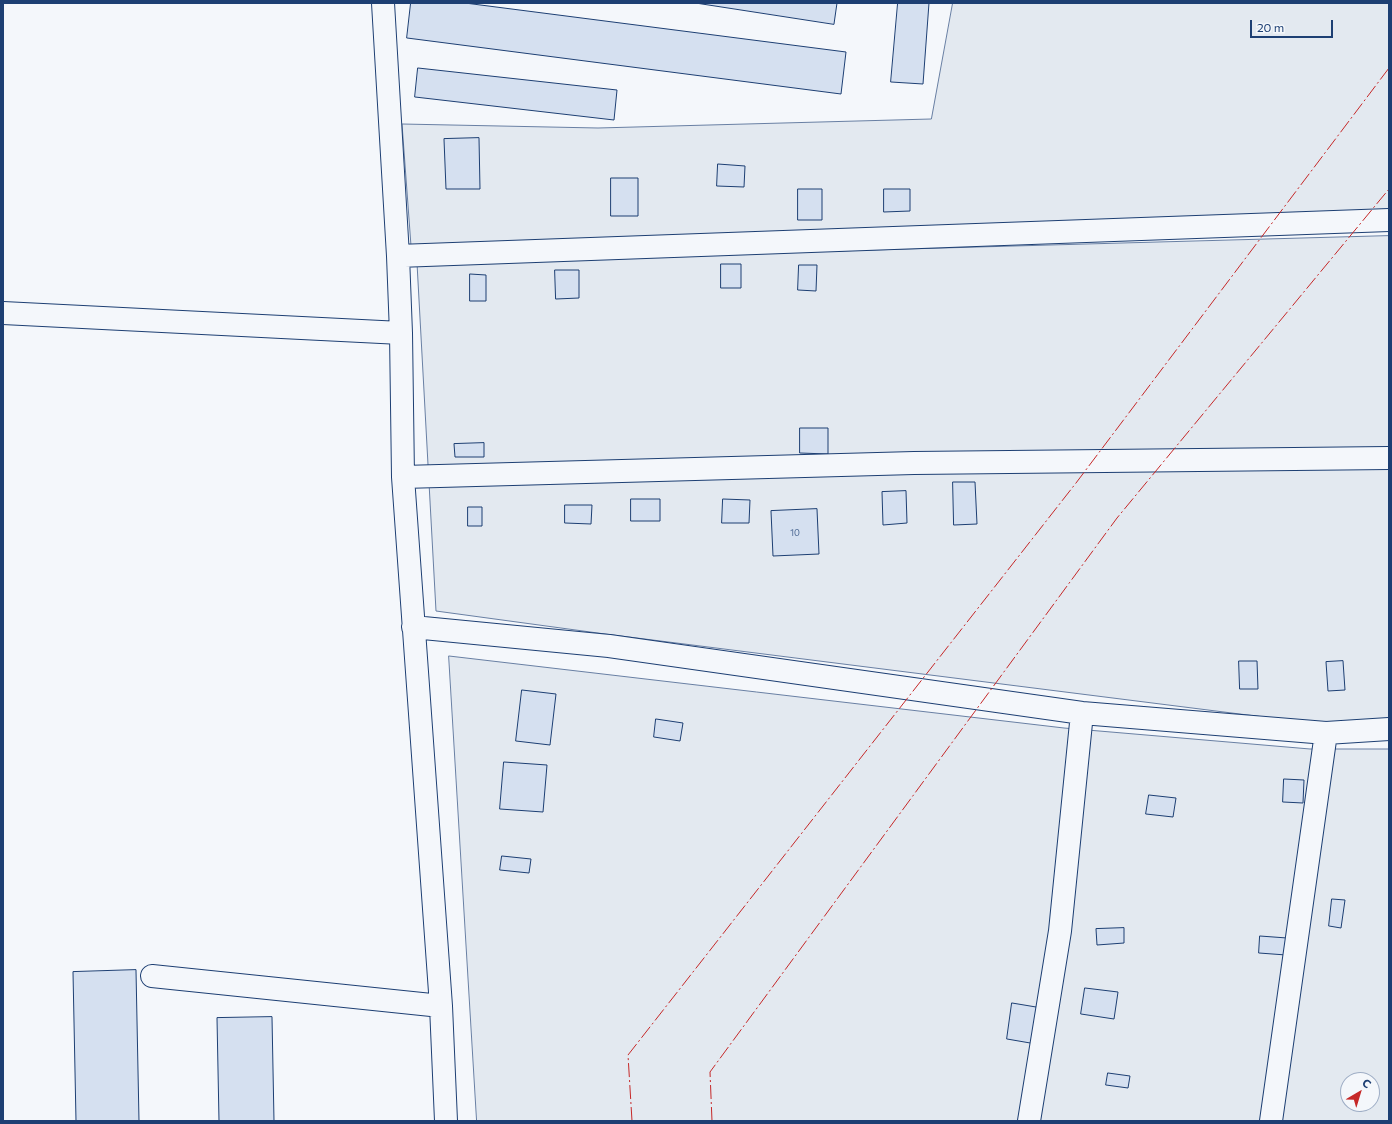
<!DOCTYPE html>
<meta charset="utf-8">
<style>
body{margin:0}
#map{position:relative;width:1392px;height:1124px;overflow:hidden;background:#f4f7fb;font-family:Commissioner,sans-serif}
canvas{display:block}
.frame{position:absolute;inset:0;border:4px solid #1d3f73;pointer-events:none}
.north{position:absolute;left:1340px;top:1072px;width:40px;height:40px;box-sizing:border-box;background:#f4f7fb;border:1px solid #9eadc5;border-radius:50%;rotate:38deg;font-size:11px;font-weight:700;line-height:16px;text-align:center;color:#1d3f73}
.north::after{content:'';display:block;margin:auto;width:14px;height:18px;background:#c62828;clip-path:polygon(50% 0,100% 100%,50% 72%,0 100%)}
.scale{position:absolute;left:1250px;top:20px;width:83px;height:18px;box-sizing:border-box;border:2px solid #1d3f73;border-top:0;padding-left:5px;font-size:12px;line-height:14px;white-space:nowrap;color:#1d3f73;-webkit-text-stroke:3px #f4f7fb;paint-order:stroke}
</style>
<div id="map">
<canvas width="1392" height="1124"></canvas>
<div class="frame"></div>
<div class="north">С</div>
<div class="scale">20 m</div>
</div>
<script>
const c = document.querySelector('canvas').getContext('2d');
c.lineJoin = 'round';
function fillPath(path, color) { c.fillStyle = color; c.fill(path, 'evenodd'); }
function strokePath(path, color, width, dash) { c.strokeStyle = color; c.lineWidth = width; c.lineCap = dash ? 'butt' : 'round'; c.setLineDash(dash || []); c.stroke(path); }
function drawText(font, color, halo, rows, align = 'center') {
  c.font = font + ' Commissioner,sans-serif'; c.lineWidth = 3; c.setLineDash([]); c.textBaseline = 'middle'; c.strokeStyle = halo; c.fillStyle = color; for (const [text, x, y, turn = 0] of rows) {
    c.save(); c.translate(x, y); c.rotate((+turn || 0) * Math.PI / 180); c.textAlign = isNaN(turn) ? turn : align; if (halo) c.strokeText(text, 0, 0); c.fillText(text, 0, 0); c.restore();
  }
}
const green = new Path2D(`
 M953,3H1389V213L411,246L402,124L598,128L931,119Z
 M1389,236V719L1327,725L605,634L436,611L417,263Z
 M449,656L1064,728L1310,749H1389V1121H477ZM1348,1080H1372V1104H1348Z`);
fillPath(green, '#e3e9f0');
strokePath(green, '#687fa3', 1);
const building = new Path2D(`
 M411,3H465L846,52L841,94L407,38Z
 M696,3H837L834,24Z
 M898,3H929L923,84L891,82Z
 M418,68L617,90L614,120L415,97Z
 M479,138L480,189H446L444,139Z
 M718,164L745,166L744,187L717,186Z
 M611,178H638V216H611Z
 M798,189H822V220H798Z
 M884,189H910V211L884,212Z
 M721,264H741V288H721Z
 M799,265H817L816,291L798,290Z
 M555,270H579V298L556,299Z
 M470,274L486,275V301H470Z
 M800,428H828V454L800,453Z
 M484,443V457H455L454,444Z
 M953,482H975L977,524L954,525Z
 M906,491L907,523L883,525L882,492Z
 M631,499H660V521H631Z
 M723,499L750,500L749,523H722Z
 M565,505H592L591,524L565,523Z
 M468,507H482V526H468Z
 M817,509L819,554L773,556L771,511Z
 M1239,661H1257L1258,689H1240Z
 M1343,661L1345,690L1328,691L1326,662Z
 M522,690L556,694L550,745L516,741Z
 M656,719L683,723L680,741L654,737Z
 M504,762L547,765L543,812L500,809Z
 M1284,779L1304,780L1303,803L1283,802Z
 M1149,795L1176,798L1173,817L1146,814Z
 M502,856L531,859L529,873L500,870Z
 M1332,899L1345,900L1341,928L1329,926Z
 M1124,928V943L1097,945L1096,929Z
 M1260,936L1287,938L1286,955L1259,953Z
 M136,970L139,1121H76L73,972Z
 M1085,988L1118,992L1114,1019L1081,1014Z
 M1012,1003L1042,1008L1036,1044L1007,1039Z
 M272,1017L274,1121H219L217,1018Z
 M1108,1073L1130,1076L1128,1088L1106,1085Z`);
fillPath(building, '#d5e0f0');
strokePath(building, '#1d3f73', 1);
const minor = new Path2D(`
 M383,3L398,256L401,333L403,477L441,1006L446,1121
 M398,256L1389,220
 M3,313L401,333
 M403,477L914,463L1389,458
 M413,627L609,646L1082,713L1326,733L1389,729
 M152,976L441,1006
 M1029,1121L1060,931L1082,713
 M1271,1121L1326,733`);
strokePath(minor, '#1d3f73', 24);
strokePath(minor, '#f4f7fb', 22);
strokePath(new Path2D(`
 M632,1121L628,1055L1076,483L1389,68
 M712,1121L710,1072L1117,518L1389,189`), '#c62828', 1, [14, 3, 2, 3]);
drawText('9px', '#4b6792', null, [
 ["10",795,533]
]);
</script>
